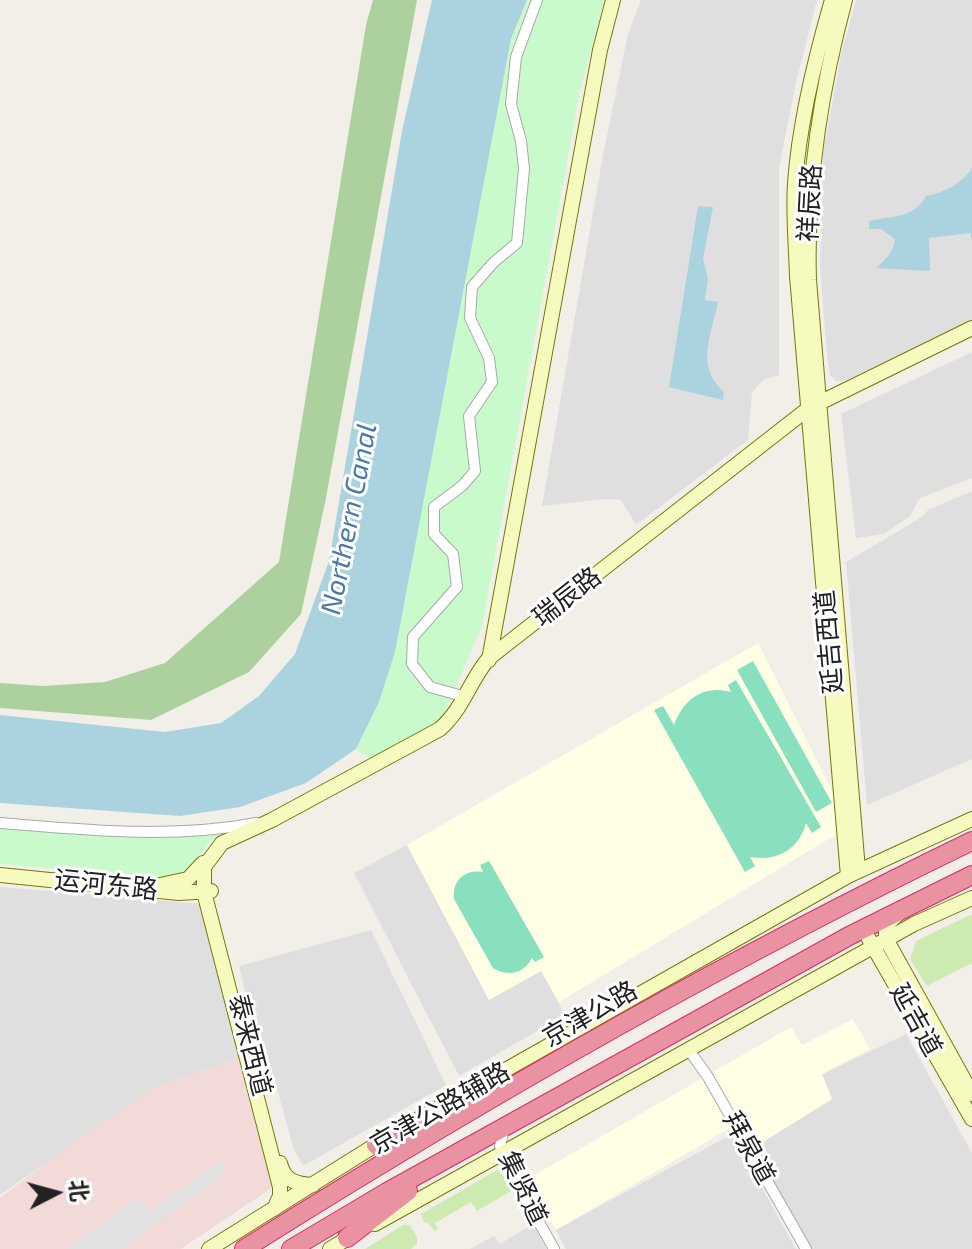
<!DOCTYPE html>
<meta charset="utf-8">
<style>
body{margin:0}
#map{position:relative;width:972px;height:1249px;overflow:hidden;background:#f2efe9;font-family:"Exo 2","Noto Sans SC",sans-serif}
canvas{display:block}
.north{position:absolute;left:16px;top:1153px;width:80px;height:80px;-webkit-text-stroke:6px #fff;paint-order:stroke;rotate:84deg;font-size:22px;font-weight:700;line-height:32px;text-align:center;color:#222}
.north::after{content:'';display:block;margin:auto;width:28px;height:36px;background:#222;clip-path:polygon(50% 0,100% 100%,50% 72%,0 100%)}
</style>
<div id="map">
<canvas width="972" height="1249"></canvas>
<div class="north">北</div>
</div>
<script>
const c = document.querySelector('canvas').getContext('2d');
c.lineJoin = 'round';
function fillPath(path, color) { c.fillStyle = color; c.fill(path, 'evenodd'); }
function strokePath(path, color, width, dash) { c.strokeStyle = color; c.lineWidth = width; c.lineCap = dash ? 'butt' : 'round'; c.setLineDash(dash || []); c.stroke(path); }
function drawText(font, color, halo, rows, align = 'center') {
  c.font = font + ' "Exo 2","Noto Sans SC",sans-serif'; c.lineWidth = 6; c.setLineDash([]); c.textBaseline = 'middle'; c.strokeStyle = halo; c.fillStyle = color; for (const [text, x, y, turn = 0] of rows) {
    c.save(); c.translate(x, y); c.rotate((+turn || 0) * Math.PI / 180); c.textAlign = isNaN(turn) ? turn : align; if (halo) c.strokeText(text, 0, 0); c.fillText(text, 0, 0); c.restore();
  }
}
fillPath(new Path2D(`
 M641,0H817L795,87L779,169V375L763,380L752,392L748,440L636,525L621,500L605,499L542,506L603,155L628,34Z
 M856,0H972V321L844,381H836L830,375L827,355L820,266L823,154L841,55Z
 M972,352V478L920,498L909,517L884,534L856,538L841,414Z
 M972,491V759L867,805L846,562L922,517L928,510Z
 M407,845L489,999L541,971L565,1015L459,1076L354,873Z
 M0,887L201,904L241,1058L155,1087L0,1195Z
 M371,930L446,1085L303,1166L293,1147L270,1063L262,1065L239,966Z
 M906,1034L972,1153V1249H806L750,1150L832,1099L819,1076Z
 M732,1134L796,1249H566L556,1230Z
 M533,1224L546,1249H470L494,1236L500,1244Z`), '#e0dfdf');
fillPath(new Path2D(`
 M241,1058L273,1187L181,1249H0V1198L83,1135L155,1087Z`), '#f2dad9');
fillPath(new Path2D(`
 M758,643L832,791L840,832L559,1002L541,971L489,1000L407,845Z
 M853,1019L870,1049L822,1074L832,1099L750,1150L735,1125L556,1230L526,1180L791,1027L802,1045Z`), '#ffffe5');
fillPath(new Path2D(`
 M972,914V963L927,986L910,959L916,941Z
 M499,1169L511,1191L477,1211L471,1202L435,1223L438,1229L435,1231L427,1222L424,1223L421,1214Z
 M403,1225H410L417,1238V1244L411,1249H365Z`), '#cdebb0');
fillPath(new Path2D(`
 M373,0H417L325,503L301,614L249,672L151,720L0,708V683L43,686L105,682L165,663L279,562L366,25Z`), '#add19e');
fillPath(new Path2D(`
 M527,0H604L580,91L482,626L443,717L373,760L356,749L379,702L395,652L511,39Z
 M0,825L134,836L221,835L210,842L191,866L178,876L166,879L0,864Z`), '#c8facc');
fillPath(new Path2D(`
 M753,661L832,803L816,812L737,670Z
 M736,680L821,827L812,833L806,823C799,850 776,862 750,857L755,866L745,872L654,710L663,706L674,725C683,700 703,684 731,692L728,685Z
 M489,861L544,957L535,962L532,958C524,974 508,977 493,968L454,899C452,880 465,869 483,872L480,865Z`), '#88e0be');
fillPath(new Path2D(`
 M221,1160L224,1167L223,1176L120,1249H66L139,1198L150,1211Z`), '#e2e2e2');
fillPath(new Path2D(`
 M432,0H527L511,39L395,652L379,702L356,749L306,783L240,807L180,816L0,803V715L165,732L221,723L259,696L295,654L329,561L402,131Z
 M972,168V240L970,233L929,238L930,271L876,268C886,259 893,253 895,239L881,229H869V221C891,216 915,218 926,196C945,192 962,184 972,168Z
 M698,206L713,207L703,259L708,278L705,300L718,302C711,336 695,367 724,392L723,400L669,387Z`), '#aad3df');
const street = new Path2D(`
 M466,697L430,687L412,664L413,637L457,587L453,554L434,534V507L462,486L475,471L469,416L492,382L489,358L470,318L472,287L493,263L517,243L524,169L521,141L511,104L516,57L537,0
 M0,823C86,830 171,839 257,823
 M689,1050L708,1077L806,1249
 M504,1129L500,1146L504,1160L554,1249`);
const secondary = new Path2D(`
 M832,0C816,55 799,126 795,183C793,214 796,245 797,276L848,876
 M845,0C820,93 806,184 809,280L858,870
 M489,660L600,50L613,0
 M0,875L179,893L211,891
 M160,885L188,879L203,863
 M898,914L886,925V939L972,1094
 M869,939L972,1119
 M403,1128L848,876L972,819
 M280,1163C284,1181 296,1184 313,1185
 M274,1209L280,1196V1187L204,892V867L222,843L272,820L440,729C463,709 470,680 489,658L809,408L972,328
 M375,1224L914,924L972,898
 M209,1249L382,1141
 M330,1249L353,1235`);
const highway = new Path2D(`
 M376,1145L433,1124
 M347,1238L408,1191
 M244,1249C479,1101 722,962 972,841
 M291,1249L387,1192L849,936L972,875`);
strokePath(street, '#a9a9a9', 12);
strokePath(secondary, '#707d05', 16);
strokePath(highway, '#dc2a67', 20);
strokePath(street, '#fff', 10);
strokePath(secondary, '#f7fabf', 14);
strokePath(highway, '#e892a2', 18);
drawText('26px', '#222', '#fff', [
 ["祥辰路",810,203,-87],
 ["瑞辰路",567,597,-38],
 ["延吉西道",829,642,-95],
 ["运河东路",106,885,6],
 ["京津公路",590,1014,-30],
 ["延吉道",916,1020,61],
 ["泰来西道",250,1045,76],
 ["京津公路辅路",440,1108,-30],
 ["拜泉道",749,1148,61],
 ["集贤道",523,1188,64]
]);
drawText('italic 28px', '#4a7aab', '#fff', [
 ["Northern Canal",349,519,-79]
]);
</script>
